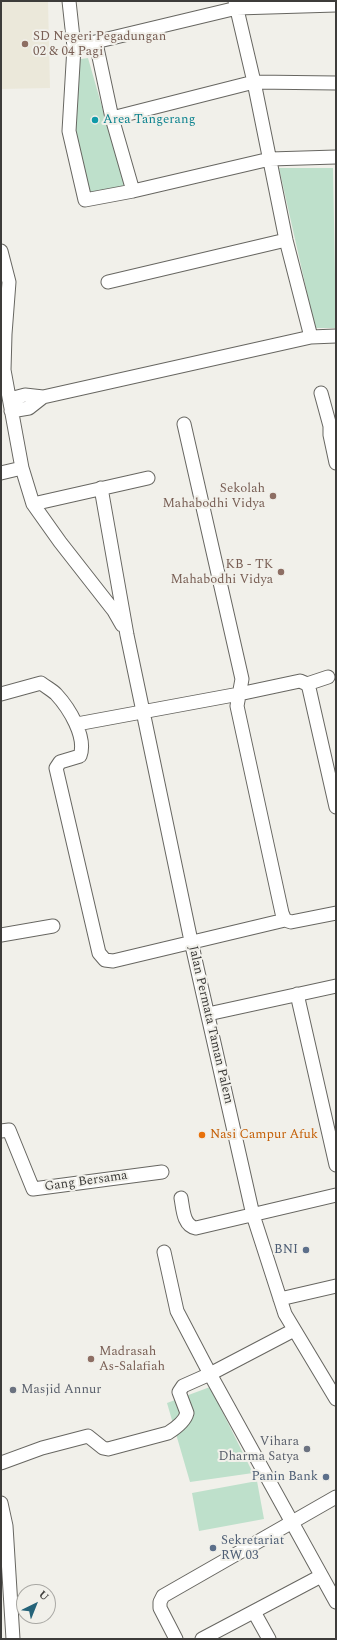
<!DOCTYPE html>
<style>
body{margin:0}
#map{position:relative;width:337px;height:1640px;overflow:hidden;background:#f1f0ea;font-family:Spectral,serif}
canvas{display:block}
.frame{position:absolute;inset:0;border:2px solid #3d3c3a;pointer-events:none}
.north{position:absolute;left:16px;top:1584px;width:40px;height:40px;box-sizing:border-box;background:#f1f0ea;border:1px solid #a9a8a4;border-radius:50%;rotate:43deg;font-size:11px;font-weight:700;line-height:16px;text-align:center;color:#3d3c3a}
.north::after{content:'';display:block;margin:auto;width:14px;height:18px;background:#256379;clip-path:polygon(50% 0,100% 100%,50% 72%,0 100%)}
</style>
<div id="map">
<canvas width="337" height="1640"></canvas>
<div class="frame"></div>
<div class="north">U</div>
</div>
<script>
const c = document.querySelector('canvas').getContext('2d');
c.lineJoin = 'round';
function fillPath(path, color) { c.fillStyle = color; c.fill(path, 'evenodd'); }
function strokePath(path, color, width, dash) { c.strokeStyle = color; c.lineWidth = width; c.lineCap = dash ? 'butt' : 'round'; c.setLineDash(dash || []); c.stroke(path); }
function drawText(font, color, halo, rows, align = 'center') {
  c.font = font + ' Spectral,serif'; c.lineWidth = 4; c.setLineDash([]); c.textBaseline = 'middle'; c.strokeStyle = halo; c.fillStyle = color; for (const [text, x, y, turn = 0] of rows) {
    c.save(); c.translate(x, y); c.rotate((+turn || 0) * Math.PI / 180); c.textAlign = isNaN(turn) ? turn : align; if (halo) c.strokeText(text, 0, 0); c.fillText(text, 0, 0); c.restore();
  }
}
fillPath(new Path2D(`
 M1,1H48L50,88L1,89Z`), '#ebe8da');
fillPath(new Path2D(`
 M88,58L125,187L88,196L71,122L74,60Z
 M279,168H333L336,328H315Z
 M210,1387L253,1473L190,1482L167,1403Z
 M257,1481L264,1519L199,1531L192,1493Z`), '#bee0cb');
const minor = new Path2D(`
 M69,1L74,47L69,131L85,200L133,191L270,159L336,157
 M235,1L254,82L286,240L311,337
 M96,43L112,118L133,191
 M74,47L237,8L336,5
 M112,118L254,82L336,83
 M1,251L9,282L5,334L4,370L22,468L33,504L60,542L114,611L122,625
 M108,282L286,240
 M321,393L330,426V435L336,463
 M10,399L25,395L43,397L311,337L336,336
 M11,411L29,408L43,397
 M184,424L242,679L237,706L282,913L285,920
 M1,473L22,468
 M101,488L127,635L191,941L253,1215L285,1314L336,1399
 M33,504L148,478
 M307,684L328,677
 M1,694L41,683C46,687 52,690 56,694C69,708 87,737 80,756L60,762L56,768L99,953L105,960L113,961L285,920L291,922L336,913
 M77,724L239,694L300,681L307,684L309,688L336,807
 M1,935L53,926
 M297,994L336,1165
 M208,1014L336,986
 M1,1131L9,1130L33,1189L162,1172
 M181,1198C183,1208 183,1226 196,1228L336,1195
 M164,1252L177,1311L210,1374L336,1602
 M280,1299L336,1286
 M1,1463L42,1448L88,1436L103,1448L108,1449L168,1433C176,1428 185,1421 187,1413L179,1392L183,1386L210,1374L294,1330
 M1,1503L6,1526L13,1639
 M254,1612L269,1639
 M176,1639L160,1608V1602L163,1596L336,1497
 M202,1639L321,1576`);
strokePath(minor, '#676661', 15);
strokePath(minor, '#fff', 13);
for (const [x, y, r, color] of [
 [25,44,4,"#8d6e63"],
 [95,120,4,"#0f9aa8"],
 [273,496,4,"#8d6e63"],
 [281,572,4,"#8d6e63"],
 [202,1135,4,"#e8710a"],
 [306,1250,4,"#5c6f8a"],
 [91,1359,4,"#8d6e63"],
 [13,1390,4,"#6b7280"],
 [307,1449,4,"#6b7280"],
 [326,1477,4,"#5c6f8a"],
 [213,1548,4,"#5c6f8a"]
]) { const dot = new Path2D(); dot.arc(x, y, r, 0, 2 * Math.PI); c.fillStyle = color; c.fill(dot); strokePath(dot, '#f1f0ea', 1.5); }
drawText('13px', '#785e54', '#f1f0ea', [
 ["SD Negeri Pegadungan",33,37],
 ["02 & 04 Pagi",33,52],
 ["Sekolah",265,489,"right"],
 ["Mahabodhi Vidya",265,504,"right"],
 ["KB - TK",273,565,"right"],
 ["Mahabodhi Vidya",273,580,"right"],
 ["Madrasah",99,1352],
 ["As-Salafiah",99,1367]
], 'left');
drawText('13px', '#0d838f', '#f1f0ea', [
 ["Area Tangerang",103,120]
], 'left');
drawText('13px', '#3d3c3a', '#f1f0ea', [
 ["Jalan Permata Taman Palem",210,1025,77],
 ["Gang Bersama",86,1182,-8]
]);
drawText('13px', '#c56008', '#f1f0ea', [
 ["Nasi Campur Afuk",210,1135]
], 'left');
drawText('13px', '#4e5e75', '#f1f0ea', [
 ["BNI",298,1250],
 ["Panin Bank",318,1477],
 ["Sekretariat",221,1541,"left"],
 ["RW 03",221,1556,"left"]
], 'right');
drawText('13px', '#5b616d', '#f1f0ea', [
 ["Masjid Annur",21,1390],
 ["Vihara",299,1442,"right"],
 ["Dharma Satya",299,1457,"right"]
], 'left');
</script>
